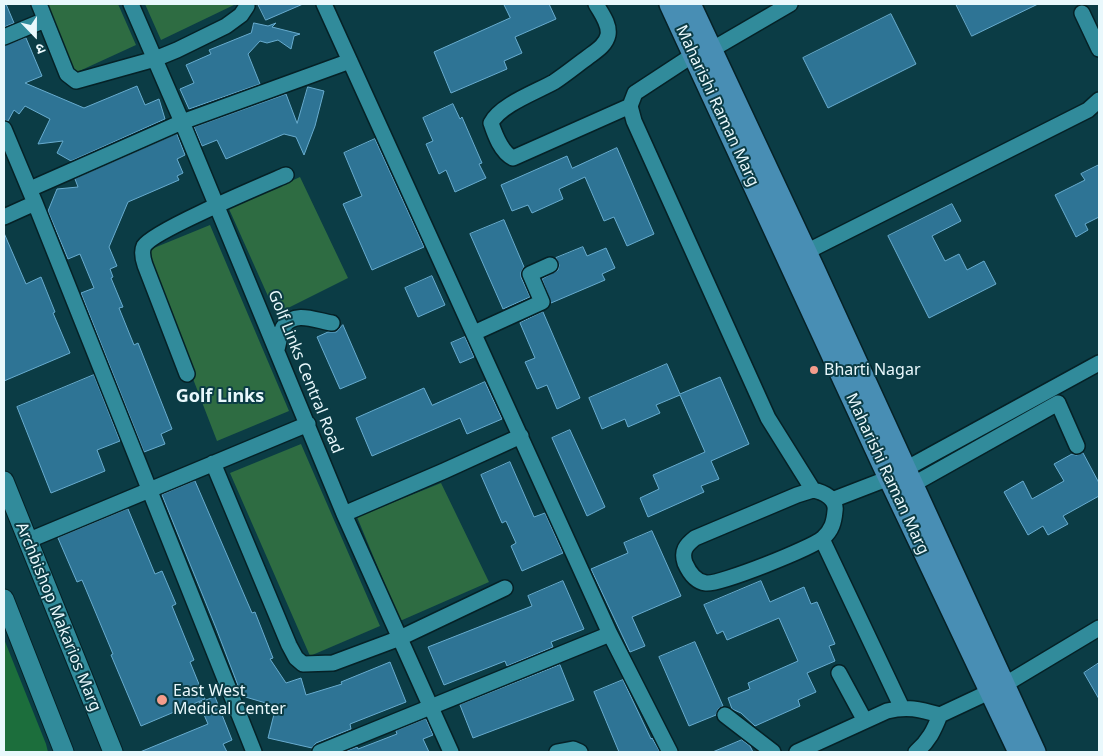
<!DOCTYPE html>
<meta charset="utf-8">
<style>
body{margin:0}
#map{position:relative;width:1103px;height:756px;overflow:hidden;background:#0b3c45;font-family:"Noto Sans","Noto Sans Devanagari",sans-serif}
canvas{display:block}
.frame{position:absolute;inset:0;border:5px solid #e9f8fc;pointer-events:none}
.north{position:absolute;left:10px;top:10px;width:50px;height:50px;-webkit-text-stroke:4px #0b3c45;paint-order:stroke;rotate:158deg;font-size:14px;font-weight:700;line-height:20px;text-align:center;color:#e9f8fc}
.north::after{content:'';display:block;margin:auto;width:18px;height:22px;background:#e9f8fc;clip-path:polygon(50% 0,100% 100%,50% 72%,0 100%)}
</style>
<div id="map">
<canvas width="1103" height="756"></canvas>
<div class="frame"></div>
<div class="north">उ</div>
</div>
<script>
const c = document.querySelector('canvas').getContext('2d');
c.lineJoin = 'round';
function fillPath(path, color) { c.fillStyle = color; c.fill(path, 'evenodd'); }
function strokePath(path, color, width, dash) { c.strokeStyle = color; c.lineWidth = width; c.lineCap = dash ? 'butt' : 'round'; c.setLineDash(dash || []); c.stroke(path); }
function drawText(font, color, halo, rows, align = 'center') {
  c.font = font + ' "Noto Sans",sans-serif'; c.lineWidth = 4; c.setLineDash([]); c.textBaseline = 'middle'; c.strokeStyle = halo; c.fillStyle = color; for (const [text, x, y, turn = 0] of rows) {
    c.save(); c.translate(x, y); c.rotate((+turn || 0) * Math.PI / 180); c.textAlign = isNaN(turn) ? turn : align; if (halo) c.strokeText(text, 0, 0); c.fillText(text, 0, 0); c.restore();
  }
}
fillPath(new Path2D(`
 M46,4H118L136,45L75,73Z
 M145,4H236L161,40Z
 M300,177L348,278L276,314L229,209Z
 M210,225L289,411L217,441L144,252Z
 M301,444L380,626L310,656L230,473Z
 M441,483L489,582L400,621L357,517Z`), '#2e6c42');
fillPath(new Path2D(`
 M4,639L46,744L48,752H4Z`), '#1c6e3c');
const building = new Path2D(`
 M4,4H6L14,23L4,27Z
 M258,4H303L266,20Z
 M504,4H549L556,19L515,37L522,53L504,61L507,69L451,93L434,52L510,18Z
 M956,4H1038L972,36Z
 M891,14L916,64L828,108L803,58Z
 M254,23L268,26L276,23L272,27L300,34L294,36L291,49L278,40L267,43L260,41L248,54L260,84L189,109L180,89L194,83L186,65L211,54L209,50L251,33Z
 M26,38L42,76L25,83L84,108L137,86L145,105L159,99L165,119L71,161L57,153L63,141L38,144L50,119L25,106L19,114L14,110L8,121L4,120V46Z
 M308,87L324,91L315,126L304,155L296,137L284,134L226,159L217,140L202,146L194,127L286,94L297,123Z
 M453,104L460,119L462,117L482,163L479,164L486,178L455,192L446,170L439,174L426,144L433,141L423,118Z
 M177,134L185,155L177,159L183,173L177,176L179,180L128,202L109,247L117,266L110,269L113,277L111,278L123,307L119,308L134,345L138,343L172,429L161,434L165,444L144,452L81,293L94,288L80,254L68,259L48,211L57,189L78,187L75,179Z
 M375,139L424,247L372,270L343,204L362,196L344,153Z
 M617,148L654,234L627,246L614,217L604,221L585,177L559,189L563,199L532,213L528,205L512,211L501,185L567,156L572,168Z
 M1099,165V217L1085,224L1088,230L1076,237L1055,195L1085,180L1081,174Z
 M952,204L961,221L932,236L945,261L959,254L967,270L984,261L996,284L929,318L888,236Z
 M504,220L524,267L521,272V277L530,297L503,309L470,234Z
 M4,233L26,284L41,277L55,312L53,313L70,353L4,381Z
 M583,247L587,256L606,248L615,268L602,274L605,280L551,303L542,279L558,270L559,265L556,258Z
 M432,276L445,305L418,317L405,288Z
 M543,312L580,398L557,409L547,385L537,389L525,362L535,358L520,323Z
 M343,325L366,378L340,389L317,337L328,332H336Z
 M465,337L474,357L460,363L451,343Z
 M667,364L680,394L720,377L749,444L711,461L719,479L701,486L704,492L648,517L640,498L659,489L653,475L705,452L680,395L656,405L660,413L628,427L625,419L602,429L589,398Z
 M94,375L120,441L97,450L105,471L51,493L17,407Z
 M485,382L502,419L467,434L460,418L372,456L356,418L424,388L432,405Z
 M570,430L605,507L587,516L552,438Z
 M1083,453L1099,483V496L1063,516L1068,524L1048,535L1043,526L1028,535L1004,492L1023,481L1032,499L1064,481L1054,464L1072,454L1076,455Z
 M510,462L534,517L545,513L563,553L522,571L511,546L516,543L506,521L502,523L481,475Z
 M195,481L252,613L255,612L273,658L270,659L286,683L301,678L306,695L342,684L341,682L390,662L406,702L350,724L351,729L316,743L312,748L268,738L276,706L242,696L216,628L162,495Z
 M128,509L155,574L162,571L176,604L172,606L194,660L190,662L205,699L141,726L111,655L113,654L82,580L77,582L58,538Z
 M652,531L681,596L632,617L645,646L630,652L591,569L628,553L624,543Z
 M563,581L584,629L551,642L553,647L507,666L505,661L444,685L428,647L532,606L528,596Z
 M761,581L770,602L804,587L811,604L817,602L835,644L829,646L835,661L807,673L816,692L798,700L800,706L755,726L741,713L732,709L728,698L750,689L748,683L798,661L779,618L727,640L723,631L717,634L704,605Z
 M695,642L723,706L718,709L716,715L689,726L659,657Z
 M1099,663V699L1084,673Z
 M560,665L574,700L473,738L460,705Z
 M623,680L651,739L652,738L660,752H619L594,692Z
 M215,697L232,740L223,744L227,752H140L208,724L199,703Z
 M426,719L433,735L423,739L429,752H344L357,747L358,749L397,734L396,731Z
 M742,740L750,746L753,752H713Z`);
fillPath(building, '#2e7495');
strokePath(building, '#68accf', 1);
const minor = new Path2D(`
 M39,4L67,74L76,81L155,59L177,50L226,26L241,15L247,6L246,4
 M131,4L182,122L344,514L451,752
 M324,4L610,634L670,752
 M596,4C601,13 610,24 608,35C606,45 596,51 588,57C577,65 566,74 554,82C536,92 500,105 491,123C495,135 501,152 513,158L630,106
 M1082,13L1099,49
 M4,37L45,20
 M711,50L790,4
 M693,55L635,93L630,106L634,121L768,418L813,490
 M4,129L35,203L254,752
 M30,189L182,122L350,61
 M4,217L35,203
 M806,252L1088,110L1099,100
 M474,333L542,302L530,274L550,265
 M277,349C279,343 280,331 284,326C295,310 317,321 332,323
 M187,374L145,265C143,259 141,252 144,246C153,231 263,185 286,175
 M213,463L289,645L296,658L303,664L333,663L400,638L505,588
 M912,485L1058,403L1077,446
 M813,490C823,492 837,498 835,511C834,522 832,530 823,538C812,548 719,585 706,583C696,582 689,572 685,563C681,551 686,545 695,538L797,495Z
 M832,500L889,478L1099,363
 M344,514L444,471L521,436
 M822,539L902,708
 M27,541L308,424
 M839,673L865,721
 M725,715L773,752
 M320,752L610,634
 M557,752L573,749L580,752
 M797,752L887,711C907,706 919,709 940,715L1004,685L1099,628
 M916,752C929,741 934,730 940,715`);
const tertiary = new Path2D(`
 M4,481L113,752
 M4,599L64,752`);
const secondary = new Path2D(`
 M670,4L889,478L1019,752
 M690,4L814,269L1035,752`);
strokePath(minor, '#052126', 18);
strokePath(tertiary, '#052126', 21);
strokePath(secondary, '#052126', 24);
strokePath(minor, '#318b9b', 15);
strokePath(tertiary, '#318b9b', 19);
strokePath(secondary, '#488eb4', 21);
for (const [x, y, r, color] of [
 [814,370,5,"#f49d8c"],
 [162,700,6,"#f49d8c"]
]) { const dot = new Path2D(); dot.arc(x, y, r, 0, 2 * Math.PI); c.fillStyle = color; c.fill(dot); strokePath(dot, '#0b3c45', 2); }
drawText('16px', '#e9f8fc', '#0b3c45', [
 ["Maharishi Raman Marg",717,106,65],
 ["Golf Links Central Road",305,372,68],
 ["Maharishi Raman Marg",887,474,65],
 ["Archbishop Makarios Marg",58,617,68]
]);
drawText('16px', '#e9f8fc', '#0b3c45', [
 ["Bharti Nagar",824,370],
 ["East West",173,691],
 ["Medical Center",173,709]
], 'left');
drawText('bold 18px', '#e9f8fc', '#0b3c45', [
 ["Golf Links",220,397]
]);
</script>
